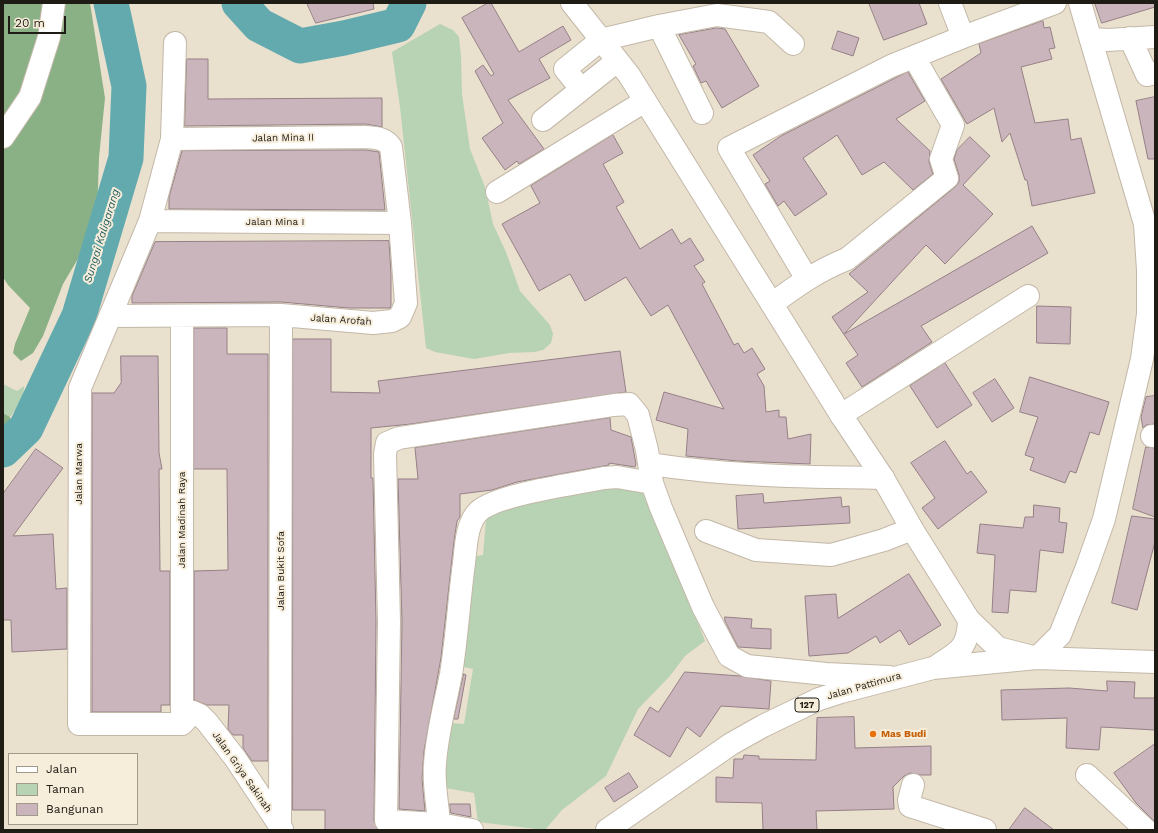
<!DOCTYPE html>
<style>
body{margin:0}
#map{position:relative;width:1158px;height:833px;overflow:hidden;background:#eae0ce;font-family:"Work Sans",sans-serif}
canvas{display:block}
.frame{position:absolute;inset:0;border:4px solid #1f1b15;pointer-events:none}
.legend{position:absolute;left:8px;top:753px;width:130px;height:72px;box-sizing:border-box;background:#f7eddb;border:1px solid #a1998c;margin:0;padding:5px 7px;list-style:none;font-size:12px;color:#1f1b15}
.legend li{display:flex;align-items:center;gap:8px;height:20px}
.legend b{width:20px;border:1px solid #a1998c}
.scale{position:absolute;left:8px;top:16px;width:58px;height:18px;box-sizing:border-box;border:2px solid #1f1b15;border-top:0;padding-left:5px;font-size:12px;line-height:14px;white-space:nowrap;color:#1f1b15;-webkit-text-stroke:3px #f7eddb;paint-order:stroke}
</style>
<div id="map">
<canvas width="1158" height="833"></canvas>
<div class="frame"></div>
<ul class="legend">
<li><b style="height:5px;background:#fff"></b>Jalan</li>
<li><b style="height:11px;background:#b7d3b4"></b>Taman</li>
<li><b style="height:11px;background:#cbb5bc"></b>Bangunan</li>
</ul>
<div class="scale">20 m</div>
</div>
<script>
const c = document.querySelector('canvas').getContext('2d');
c.lineJoin = 'round';
function fillPath(path, color) { c.fillStyle = color; c.fill(path, 'evenodd'); }
function strokePath(path, color, width, dash) { c.strokeStyle = color; c.lineWidth = width; c.lineCap = dash ? 'butt' : 'round'; c.setLineDash(dash || []); c.stroke(path); }
function drawText(font, color, halo, rows, align = 'center') {
  c.font = font + ' "Work Sans",sans-serif'; c.lineWidth = 4; c.setLineDash([]); c.textBaseline = 'middle'; c.strokeStyle = halo; c.fillStyle = color; for (const [text, x, y, turn = 0] of rows) {
    c.save(); c.translate(x, y); c.rotate((+turn || 0) * Math.PI / 180); c.textAlign = isNaN(turn) ? turn : align; if (halo) c.strokeText(text, 0, 0); c.fillText(text, 0, 0); c.restore();
  }
}
fillPath(new Path2D(`
 M440,24L453,30L459,37L461,56L462,94L470,149L485,187L493,224L506,252L520,291L550,325L553,334L551,343L543,350L535,352L509,353L474,359L435,352L426,348L400,107L392,52Z
 M3,384L17,391L24,386L23,400L10,417L3,413Z
 M608,488L641,489L652,502L705,641L685,656L670,676L638,709L606,776L562,810L545,830L478,822L474,793L445,788L449,723L464,724L473,669L459,666L471,557L483,555L486,520L487,515L500,502Z`), '#b7d3b4');
fillPath(new Path2D(`
 M3,3H90L105,98L99,157L97,216L82,252L63,284L43,336L33,353L21,361L13,353L15,344L30,308L8,285L3,277Z
 M3,413L10,417L11,425L3,438Z`), '#8ab086');
strokePath(new Path2D(`
 M239,3L259,25L300,46L344,38L398,25L409,3
 M3,450L26,428L79,316L126,158L129,86L111,3`), '#63aaaf', 35);
const building = new Path2D(`
 M307,3H373L374,9L316,23Z
 M488,3H491L519,52L563,26L571,40L539,59L550,78L508,100L544,149L519,164L517,161L505,170L482,138L503,123L475,71L483,65L491,76L494,74L462,18Z
 M869,3H919L927,24L884,40Z
 M1095,3H1155V7L1102,23Z
 M1043,21L1044,28L1050,27L1055,48L1049,49L1052,59L1021,67L1035,123L1068,119L1071,140L1081,138L1095,193L1032,206L1027,180H1025L1010,133L1002,142L994,108L967,124L941,79L981,53L979,44Z
 M717,28L725,29L759,86L722,108L706,81L701,83L693,66L696,64L679,35Z
 M838,31L859,38L853,56L832,49Z
 M187,59H208V99L382,98V127L366,124L185,126Z
 M908,72L925,101L896,119L930,151L929,162L933,174L913,190L884,162L862,175L837,135L803,158L827,194L795,216L784,201L778,206L765,184L770,181L753,155L781,136Z
 M1155,97V159H1148L1136,101Z
 M613,135L623,153L603,164L624,202L616,207L640,249L672,229L681,244L690,238L704,260L694,266L705,282L702,284L734,345L738,343L744,353L752,348L765,369L757,374L764,386L766,412L779,410V417H786L788,439L811,434L810,464L738,461L686,456L688,429L656,420L664,392L724,409L668,305L651,316L626,277L585,301L570,274L539,291L502,224L540,203L531,186Z
 M970,137L990,156L963,185L993,214L945,264L926,245L844,334L1032,226L1048,253L921,326L932,342L862,387L846,363L858,355L832,317L868,292L849,274L955,187L959,182V175L954,159L957,150Z
 M366,150L379,152L385,210L169,209V197L182,151Z
 M389,241L391,274V305L390,308H349L281,302L132,303V296L155,242Z
 M1037,306L1071,307L1070,344L1037,343Z
 M194,328H227V354H268V761H252L243,748V735H233L228,729L229,705H207L194,700V571L228,570L227,469H194Z
 M293,339H331V392L380,393L378,381L620,351L626,392L411,424L371,428V478H373L376,622L374,821L378,830H325V810H293Z
 M121,356H158L159,453L162,469H159L160,571H170V705H161V712H92V393H114L121,383Z
 M945,363L972,405L937,428L910,386Z
 M1030,377L1109,402L1099,435L1090,432L1076,473L1070,471L1065,483L1030,470L1034,458L1025,455L1038,417L1020,412Z
 M995,379L1014,408L992,422L973,393Z
 M1155,396V424L1146,425L1143,428L1141,417L1146,397Z
 M610,418L611,430L631,437L636,464L635,467L609,463V465L517,482L492,490L460,494V517L457,521L454,541L441,658L424,751L422,779L425,811L399,809L402,622L398,479H418L415,448Z
 M945,441L967,474L971,471L987,492L938,529L922,508L935,498L911,463Z
 M1146,447L1155,448V517L1133,509Z
 M36,449L63,468L13,536L53,534L56,589L67,588V649L12,652L11,620H3V494Z
 M763,494L764,503L841,497L842,507L849,506L850,523L738,529L736,496Z
 M1034,505L1060,508L1059,522L1067,523L1063,553L1040,550L1036,592L1010,590L1008,613L992,612L995,555L977,553L980,524L1023,528L1025,517H1033Z
 M1132,516L1155,519V542L1137,610L1112,603Z
 M909,574L941,625L909,645L900,630L880,643L876,636L848,653L809,656L805,596L836,594L838,618Z
 M725,617L752,619L751,628L771,629V649L738,647L725,621Z
 M685,672L740,676L771,681L769,709L721,706L700,737L687,727L670,757L634,735L650,707L658,712Z
 M464,674L466,675L458,719H454Z
 M1107,681L1135,682L1134,698H1155V730L1101,727L1099,750L1066,748L1067,718L1002,720L1001,690L1069,688L1107,691Z
 M854,717L855,748L931,746V775H920L910,773L904,776L893,787L894,809L816,811L817,830H763L762,803L716,802V777L733,778L734,759H743L744,755L759,756V759L816,760L817,718Z
 M1155,744V822L1136,803L1114,773Z
 M629,773L638,787L614,802L605,788Z
 M450,804H470L471,817L451,813Z
 M1025,808L1054,830H1009Z`);
fillPath(building, '#cbb5bc');
strokePath(building, '#948086', 1);
const minor = new Path2D(`
 M950,3L963,37
 M659,26L717,15L769,22L793,44
 M1130,38L1147,75L1155,73
 M1091,39L1108,40L1155,37
 M175,43L172,139L150,221L80,388L79,724H182
 M581,89L565,69L601,40L659,26L702,113
 M543,120L617,61
 M3,137L30,97L49,37L54,3
 M497,192L645,101
 M150,221L400,223
 M807,279L729,148L891,66L963,37L1055,3
 M772,304C796,286 819,270 847,259L947,178L941,159L953,125L914,57
 M110,316L281,315L373,323L392,321L400,317L406,303L400,223L391,147C385,138 377,138 366,137L172,139
 M182,316V724
 M841,415L1028,296
 M1152,436H1155
 M650,464C727,476 804,477 883,478
 M706,531L756,550L831,555L884,540L912,529
 M182,724L193,712L200,715L207,722L235,758L282,829
 M1087,775L1146,830
 M913,785L909,800L910,806L985,830
 M439,824C438,805 433,783 435,764C437,733 445,705 451,674C457,637 459,600 464,563C466,547 466,523 479,511C498,494 576,484 604,478L617,477L652,483
 M280,827L281,315
 M472,830L439,824L386,821L389,622L385,454L387,443L399,438L614,405L629,404L638,415L647,450L652,483L661,508L703,607L729,656L747,666L826,674L889,677`);
const major = new Path2D(`
 M572,3L629,75L841,415L883,478L912,529L969,620L998,648L1037,658
 M1037,658L1060,635L1087,567L1104,519L1142,359L1148,314V270L1145,224L1080,3
 M937,666C959,651 968,649 969,620
 M607,830L731,744L763,726L819,699L841,692L933,668L1037,658L1155,662`);
strokePath(minor, '#c3b8a8', 24);
strokePath(major, '#c3b8a8', 24);
strokePath(minor, '#fff', 22);
strokePath(major, '#fff', 22);
for (const [x, y, r, color] of [
 [873,734,4,"#e8710a"]
]) { const dot = new Path2D(); dot.arc(x, y, r, 0, 2 * Math.PI); c.fillStyle = color; c.fill(dot); strokePath(dot, '#f7eddb', 1.5); }
for (const [x, y, w] of [
 [807,705,24]
]) { const box = new Path2D(); box.roundRect(x - w / 2, y - 7, w, 14, 3); c.fillStyle = '#f7eddb'; c.fill(box); strokePath(box, '#1f1b15', 1); }
drawText('bold 9px', '#1f1b15', null, [
 ["127",807,705]
]);
drawText('10px', '#1f1b15', '#f7eddb', [
 ["Jalan Mina II",283,138,-1],
 ["Jalan Mina I",275,222],
 ["Jalan Arofah",341,320,4],
 ["Jalan Marwa",79,474,-90],
 ["Jalan Madinah Raya",182,520,-90],
 ["Jalan Bukit Sofa",281,571,-90],
 ["Jalan Pattimura",864,686,-16],
 ["Jalan Griya Sakinah",242,772,55]
]);
drawText('bold 10px', '#c56008', '#f7eddb', [
 ["Mas Budi",881,734]
], 'left');
drawText('italic 11px', '#1f5c5f', '#f7eddb', [
 ["Sungai Kaligarang",102,236,-73]
]);
</script>
